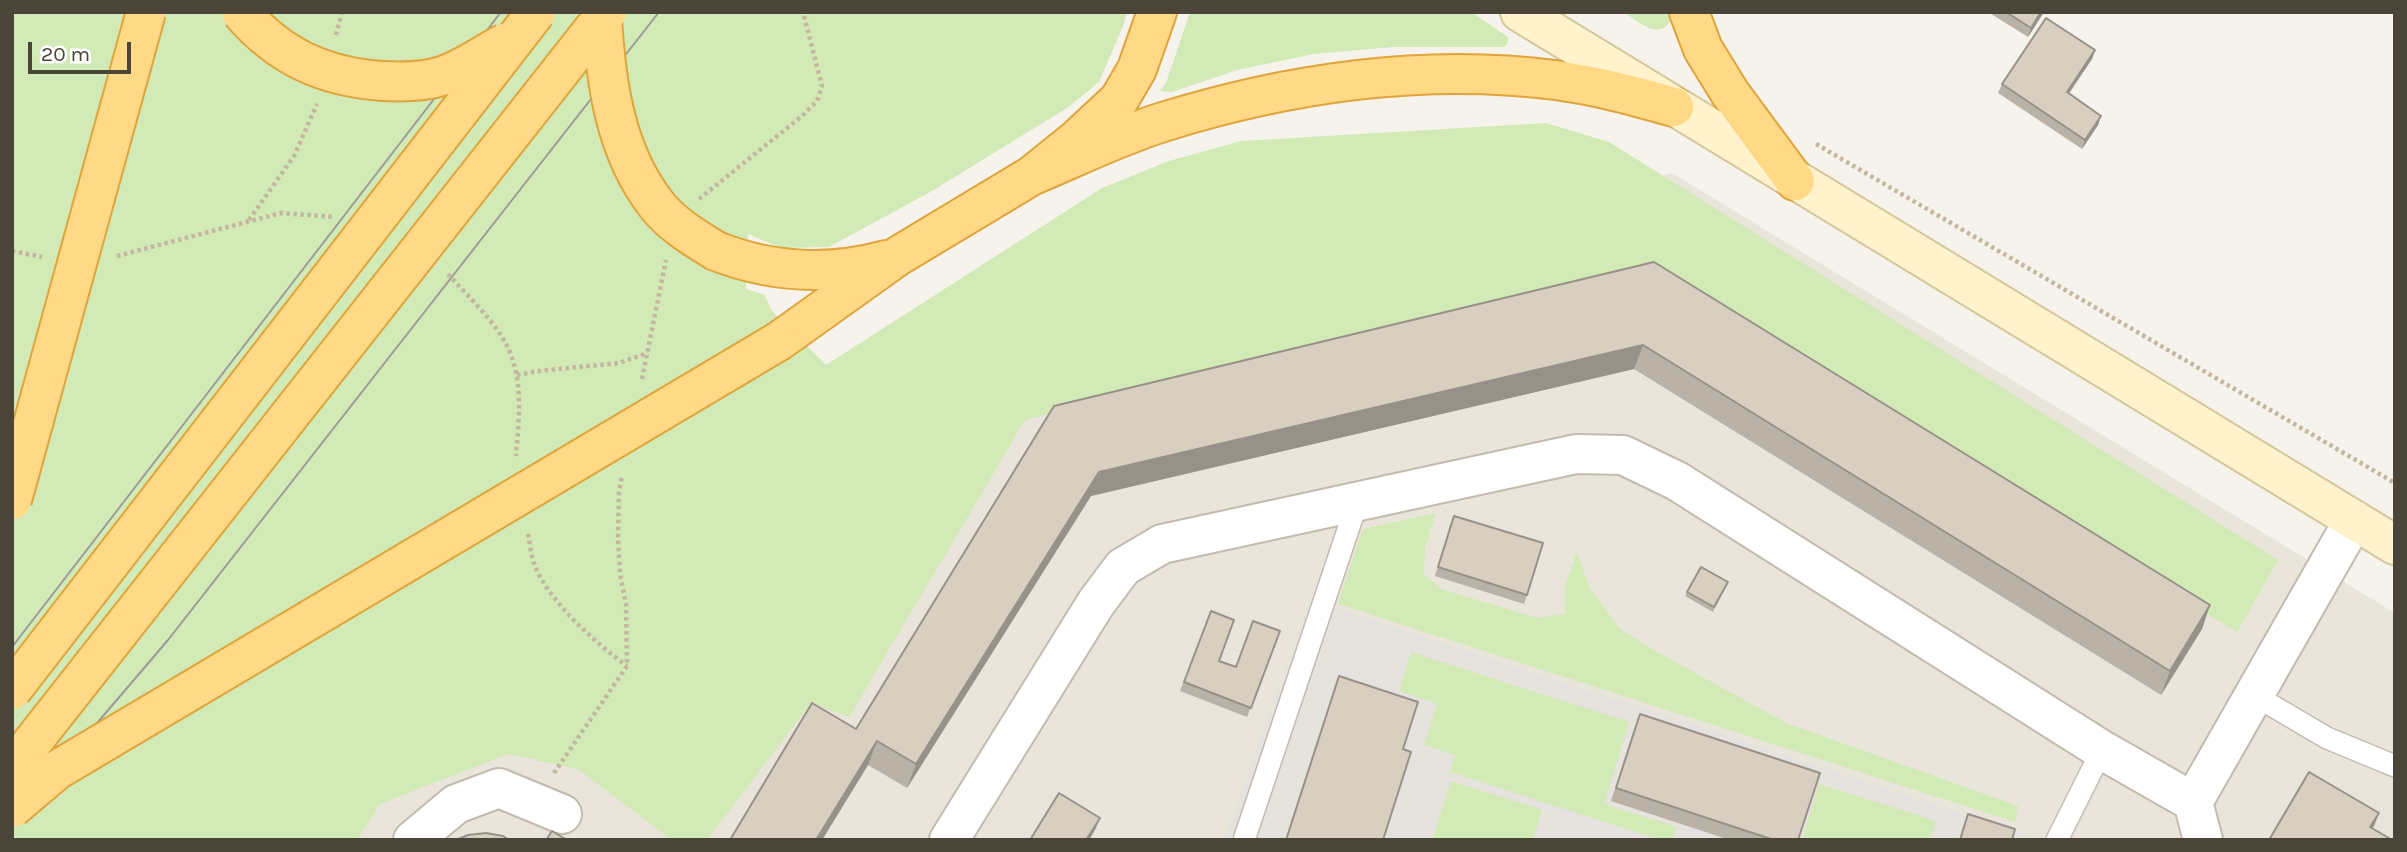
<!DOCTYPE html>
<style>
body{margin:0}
#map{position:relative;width:2407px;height:852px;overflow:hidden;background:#f6f3ec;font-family:Karla,sans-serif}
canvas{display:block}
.frame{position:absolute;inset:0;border:14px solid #4b4439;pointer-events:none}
.scale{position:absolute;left:28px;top:42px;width:103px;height:32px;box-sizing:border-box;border:4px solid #4b4439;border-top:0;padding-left:9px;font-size:21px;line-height:24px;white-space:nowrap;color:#4b4439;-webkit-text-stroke:5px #fff;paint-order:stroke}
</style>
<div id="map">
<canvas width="2407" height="852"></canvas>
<div class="frame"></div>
<div class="scale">20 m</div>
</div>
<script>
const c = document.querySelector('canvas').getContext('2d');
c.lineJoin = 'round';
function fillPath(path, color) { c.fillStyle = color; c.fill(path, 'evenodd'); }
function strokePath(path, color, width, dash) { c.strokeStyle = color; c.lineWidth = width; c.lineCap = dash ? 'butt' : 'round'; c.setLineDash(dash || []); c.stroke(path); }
fillPath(new Path2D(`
 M1672,173L2395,613V840H256L911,344Z`), '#eae5da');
fillPath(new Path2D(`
 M1310,600L2026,834L2040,840H1225Z`), '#e6e2dd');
fillPath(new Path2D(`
 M12,12H1127L1123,26L1099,82L1067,108L932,191L829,247L781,248L748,234L746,289L765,295L771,310L826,365L1102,188L1169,161L1241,141L1546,123L1609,142L2278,560L2237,632L1640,272L1025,420L849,717L811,703L707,840H672L578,769L508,754L380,804L357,840H12Z
 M1190,12H1471L1508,37L1507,45L1504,47H1393L1314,54L1237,70L1172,92L1160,91L1166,83Z
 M1623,12H1670L1672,19C1658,42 1640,22 1623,12Z
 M1436,513L1425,548L1424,575L1444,590L1538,618L1565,614V586L1577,552L1589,587L1620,629L1659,653L1786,723L2018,806L2015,822L1338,604L1363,529Z
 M1411,652L1629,722L1604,804L1677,827L1673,840H1661L1450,772L1454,755L1424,745L1437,704L1399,691Z
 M1451,781L1542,810L1533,840H1432Z
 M1819,784L1936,821L1930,840H1802Z`), '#d2eab5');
const service = new Path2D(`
 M2254,695L2327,738L2395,766
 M1244,840L1358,500
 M2057,840L2102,750`);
const minor = new Path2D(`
 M413,840L456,804L499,788L562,814
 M949,840L1096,603L1123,567L1162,544L1576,454L1623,455L1677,481L2102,750L2193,802
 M2203,840L2193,802L2354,520`);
const secondary = new Path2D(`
 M1520,12L2395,545`);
const trunk = new Path2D(`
 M1689,12L1703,49L1730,93L1795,181
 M1031,176C1074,158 1118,136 1163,122C1288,83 1424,63 1555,80C1595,85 1635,96 1674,107
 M716,251C772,273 827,276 886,260
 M779,341L898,256L1031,176L1077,139L1119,100L1137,69L1157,12`);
strokePath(service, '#c2bbae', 24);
strokePath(minor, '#c2bbae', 42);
strokePath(secondary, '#d6c79b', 42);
strokePath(trunk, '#e0a43c', 42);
strokePath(new Path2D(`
 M336,35L342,12
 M1816,144L2395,483
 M699,199L802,116L817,101L822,86L803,12
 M249,220L294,156L317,104
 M12,251L42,257
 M117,256L281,213L334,217
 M448,274C466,294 488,315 502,337C525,373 519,417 516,456
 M517,375L538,371L619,363L648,353
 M642,379L666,260
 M528,534C530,544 531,556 535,566C549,602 597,644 627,666
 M554,773L627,666L626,604L620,574L618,538L619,492L622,476`), '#c4b79f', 4.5, [3.5, 3.5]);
strokePath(service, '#fff', 21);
strokePath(minor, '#fff', 38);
strokePath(secondary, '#fff3cd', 38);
strokePath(trunk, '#ffd985', 38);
strokePath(new Path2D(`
 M12,647L501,12
 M12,828L57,770L168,640L659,12`), '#9a9a9a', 2);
const trunkBridge = new Path2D(`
 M241,12C280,57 324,77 383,81C402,82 424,82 442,76C464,69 485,53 505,43
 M602,19C606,83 615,151 656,204C671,224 695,238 716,251
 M12,500L146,12
 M12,690L536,12
 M12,768L607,12
 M12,808L57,770L779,341`);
strokePath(trunkBridge, '#e0a43c', 42, []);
strokePath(trunkBridge, '#ffd985', 38);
fillPath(new Path2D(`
 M1988,12H2044L2028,37Z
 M2095,50L2092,59L2069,94L2101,116L2098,125L2082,149L1998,93L2002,84Z
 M1654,262L2210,605L2202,629L2161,695L1634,369L1091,496L907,788L868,765L822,840H730L856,729L1054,406Z
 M1450,525L1527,595L1524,604L1435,576Z
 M1728,582L1713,612L1685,596L1687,592Z
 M1211,611L1219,661L1236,667L1280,631L1247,717L1180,691Z
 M1635,726L1798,840H1730L1611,801Z`), '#bab2a6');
fillPath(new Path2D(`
 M2041,12H2044L2028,37L2031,28Z
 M2095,50L2092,59L2063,101L2067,92Z
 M2101,116L2098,125L2082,149L2085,140Z
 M1643,345L1634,369L1091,496L907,788L916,764L1099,472Z
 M2210,605L2202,629L2161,695L2170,671Z
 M877,741L868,765L822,840H816Z
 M2379,813L2374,826L2366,839L2370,827Z
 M1100,818L1095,830L1089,840H1086Z`), '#979187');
const building = new Path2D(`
 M2006,12H2041L2031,28Z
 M2046,18L2095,50L2067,92L2101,116L2085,140L2002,84Z
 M1654,262L2210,605L2170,671L1643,345L1099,472L916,764L877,741L816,840H730L812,703L856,729L1054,406Z
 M1454,516L1543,543L1527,595L1438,567Z
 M1701,567L1728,582L1714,607L1687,592Z
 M1211,611L1234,620L1219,661L1236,667L1253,621L1280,631L1251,708L1184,682Z
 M1339,676L1418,702L1403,749L1411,752L1383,840H1286Z
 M1640,714L1820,773L1798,840H1774L1616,788Z
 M2309,772L2379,813L2370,827L2389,838L2388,840H2269Z
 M1059,793L1100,818L1086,840H1030Z
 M1968,814L2015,829L2012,840H1960Z
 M552,831L567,840H546Z
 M486,833L503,836L509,840H456L468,835Z`);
fillPath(building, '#d8cfc1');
strokePath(building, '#979187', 2);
</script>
